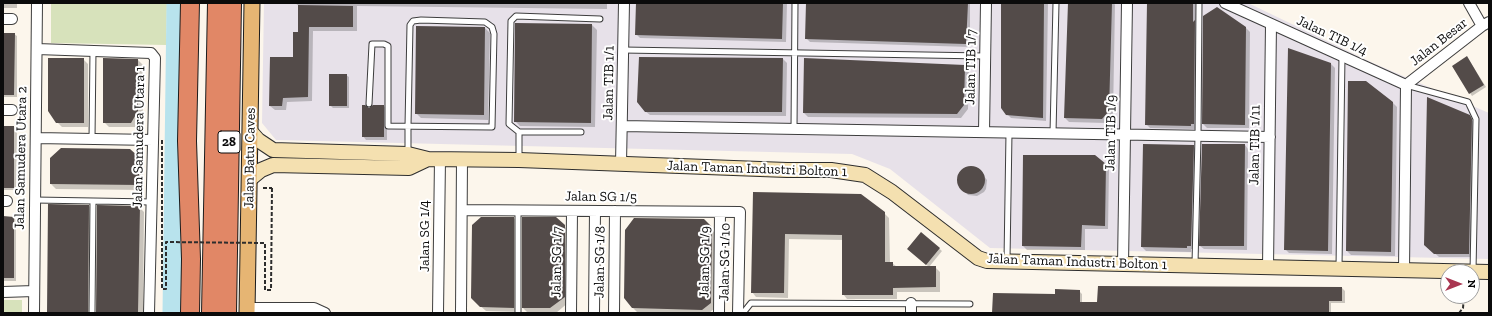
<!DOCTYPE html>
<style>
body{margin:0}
#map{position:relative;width:1492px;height:316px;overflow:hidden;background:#fcf6ec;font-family:"Zilla Slab",serif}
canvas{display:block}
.frame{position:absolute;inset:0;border:4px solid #0b0b0b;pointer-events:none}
.north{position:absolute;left:1440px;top:264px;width:40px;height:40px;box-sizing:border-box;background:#fff;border:1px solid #9d9d9d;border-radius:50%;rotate:90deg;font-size:11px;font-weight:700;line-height:16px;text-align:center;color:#0b0b0b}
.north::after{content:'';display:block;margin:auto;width:14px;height:18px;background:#a93651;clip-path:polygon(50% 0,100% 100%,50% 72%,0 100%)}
</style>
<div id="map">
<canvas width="1492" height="316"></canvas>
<div class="frame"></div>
<div class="north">N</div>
</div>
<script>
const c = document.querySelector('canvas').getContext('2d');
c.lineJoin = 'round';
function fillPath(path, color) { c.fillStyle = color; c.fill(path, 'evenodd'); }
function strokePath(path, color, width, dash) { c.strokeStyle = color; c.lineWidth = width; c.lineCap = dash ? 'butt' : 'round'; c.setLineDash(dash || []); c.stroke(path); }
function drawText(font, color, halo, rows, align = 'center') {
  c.font = font + ' "Zilla Slab",serif'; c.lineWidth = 4; c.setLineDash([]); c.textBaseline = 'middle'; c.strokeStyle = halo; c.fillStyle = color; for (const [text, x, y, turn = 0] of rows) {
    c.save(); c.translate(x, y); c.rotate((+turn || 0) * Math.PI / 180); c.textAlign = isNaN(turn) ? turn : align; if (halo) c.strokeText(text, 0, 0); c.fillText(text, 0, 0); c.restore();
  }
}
fillPath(new Path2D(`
 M264,3H1248L1373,63L1489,113V259L990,248L890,169L852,154L276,140L262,123Z`), '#e7e1e9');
fillPath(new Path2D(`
 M51,3H167L166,45L51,43Z
 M3,300H22V313H3Z`), '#d7e2bb');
fillPath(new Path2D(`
 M3,3H17V8H3Z
 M295,3H607V9L357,6V31H313L312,101L287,102L286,110H275L270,106L294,58L299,33V6Z
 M637,3H787L786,42L640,38L636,34Z
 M807,3H970V47L810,42L806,38Z
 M1002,3H1048L1046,121L1011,118L1007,114Z
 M1069,3H1114L1115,5L1113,115L1106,123L1069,122L1065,118Z
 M1148,3H1197L1196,23L1198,25V128H1195V129L1150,128L1146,124Z
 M592,25L597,30L595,127L520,126L515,121Z
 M485,28L490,33L488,120L421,118L416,113Z
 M1246,28L1250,32L1249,128H1207L1203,124Z
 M3,34H14L17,36V97H3Z
 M83,59L88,64V127H62L57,122Z
 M783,59L787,63L786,116L650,115L645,111Z
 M138,60L143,65V116L136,127H109L104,122Z
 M1469,60L1486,87L1472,96L1470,93Z
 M1331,64L1335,68L1332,254L1289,253L1285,249Z
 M965,66L969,70L968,109L961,118L808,117L804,113Z
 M346,75L349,77V108H333L330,105Z
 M1393,103L1397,107L1395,256L1351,255L1347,251Z
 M384,106L387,110V140H366L363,136L369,109Z
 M1469,116L1475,124L1473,257H1439L1430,249Z
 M3,127H14L17,129L16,190H3Z
 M1144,145L1193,146L1197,150L1195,249H1191V252L1146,251L1142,247Z
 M1245,145L1248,149L1247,250L1204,249L1200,246Z
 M130,150L143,163V190L56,189L51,184Z
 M1024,156L1105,165L1109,169L1108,229H1085V250H1027L1023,246Z
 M971,168L979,170L987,180L986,189L984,192L977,196L968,195L960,185L959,181L961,173L963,170Z
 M754,193L884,213L889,218L890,263H892L897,267H935L940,272V292H897V299H847L843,294V240L789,239L788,298L756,297L752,292Z
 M89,206L94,211L93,313H48Z
 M139,207L144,212L143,313H97Z
 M3,217L14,218L16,220V281H3Z
 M514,218L519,223V312L486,311L477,303Z
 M703,220L716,233L715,308L709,313H638L633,308Z
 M564,226L569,231V302L556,313H528L523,308Z
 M921,233L942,251L929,267L911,251Z
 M1342,288L1345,291V303H1331V313H993L1056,295L1079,291L1082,294V303Z`), '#0003');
strokePath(new Path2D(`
 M173,313L177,3`), '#b8e3ed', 21);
fillPath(new Path2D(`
 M636,3H783L782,39L635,35Z
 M806,3H968L966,44L805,39Z
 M1001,3H1044L1043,118L1006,115L1001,108Z
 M1068,3H1112L1109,111L1102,119L1064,118Z
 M1147,3H1193V22L1195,20L1194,124H1191V126L1145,125Z
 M298,5L353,6V27H309L308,97L283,98L282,106H269L270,57H293V32H298Z
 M1217,7L1246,27L1245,125L1202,124L1203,16Z
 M515,23L592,24L591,123L514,122Z
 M416,26L485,27L484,115L415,114Z
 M3,33H15L14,95H3Z
 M1288,48L1331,63L1328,251L1284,250Z
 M1467,56L1484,85L1469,94L1452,66Z
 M639,57L783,58L782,112H645L637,102Z
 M48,58H84V123H56L48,111Z
 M103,58L138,59V111L131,123H103Z
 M804,58L965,65L964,105L957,114L803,113Z
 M329,74H347V106H329Z
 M1348,81H1366L1393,102L1391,252L1346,251Z
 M1427,97L1470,115L1472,119L1469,254H1434L1424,245Z
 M362,105H365L369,108L373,105H384V137H362Z
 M3,126H14V188H3Z
 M1143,144L1194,145L1191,246H1187V248L1141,247Z
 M1202,144H1245L1244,246H1199Z
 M61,148L130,149L139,157V185L50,184V158Z
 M1023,155H1095L1106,164L1105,226L1082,225L1081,247L1022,246Z
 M957 180a14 14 0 1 1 28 0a14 14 0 1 1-28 0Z
 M753,192L861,194L885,212V262H893V266H936V287L893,288V295H842V235L785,234L784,293H751Z
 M48,204L89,205L88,313H47Z
 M97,205L140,206L138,313H96Z
 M3,216L14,217V278H3Z
 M481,217H514V308L480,307L471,298L472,225Z
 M522,217H556L565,225V297L550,308H522Z
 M634,218L704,219L712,227L711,303L702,310L632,308L624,298L625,230Z
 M921,232L940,248L926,265L907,249Z
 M1098,286L1342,287V301H1329V313H992L993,293L1055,294V289L1080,290V302H1097Z`), '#534b49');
const lane = new Path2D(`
 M623,50L985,56
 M1406,85L1468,102L1476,119L1473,271
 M369,104L372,44H384L388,46V126L492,127L494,34L492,27L485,22L421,20L413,21L410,25L408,126V153
 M794,129L795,3
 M519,132H581
 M1053,133L1056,3
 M92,139L93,51
 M519,158V132L509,124L511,21L516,16L600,19
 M35,200L152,202
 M1007,260L1009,133
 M1195,264L1198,136L1199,3
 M1339,267L1342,56
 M92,313L93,201
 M518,313V210
 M743,313L751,303L970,304`);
const street = new Path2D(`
 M1225,3L1406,85
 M1469,3L1482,26
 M3,19H12
 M37,49L151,53L155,58L149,313
 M1406,85L1482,26L1489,22
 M3,110H12
 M622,126L1270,137
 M984,132L986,3
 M36,138L153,140
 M621,164L624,3
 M3,201H7
 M462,210L740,212L738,313
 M1123,264L1127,3
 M1268,267L1271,24
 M1404,270L1406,85
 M3,292L34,291
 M247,308H314L325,313
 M34,313L37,3
 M438,313L440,159
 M461,313L462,159
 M571,313L572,211
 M594,313L595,211
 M614,313L615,211
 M719,313L720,212
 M911,313V303`);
const secondary = new Path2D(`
 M250,131L258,140L273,150L408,154L428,159L519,160L787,170H831L865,175L892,192L978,258L987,261L1489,272
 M250,179L261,170L273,165L409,168L428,159`);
const primary = new Path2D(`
 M247,313L252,3`);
const highway = new Path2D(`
 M190,3L187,141L191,259L190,313
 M211,313L217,3
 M227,313L232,3`);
strokePath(lane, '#3e3e3e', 7);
strokePath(street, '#3e3e3e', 12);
strokePath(secondary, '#2d2d2d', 16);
strokePath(primary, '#1c1c1c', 17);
strokePath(highway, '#1c1c1c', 20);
strokePath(new Path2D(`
 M263,188H272
 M1459,313L1463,308L1464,296`), '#2d2d2d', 2, [4, 2]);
strokePath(lane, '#fff', 5);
strokePath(street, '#fff', 10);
strokePath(secondary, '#f4e0b0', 14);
strokePath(primary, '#e6b573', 15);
strokePath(highway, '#e18766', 18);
strokePath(new Path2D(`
 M162,140V289H166V242L265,243V290H271L272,188`), '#2d2d2d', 2, [4, 2]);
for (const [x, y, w] of [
 [229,142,22]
]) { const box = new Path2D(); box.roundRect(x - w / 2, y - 11, w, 22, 3); c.fillStyle = '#fff'; c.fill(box); strokePath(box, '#0b0b0b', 1); }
drawText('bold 13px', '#0b0b0b', null, [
 ["28",229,142]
]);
drawText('14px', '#0b0b0b', '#fff', [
 ["Jalan TIB 1/4",1332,36,25],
 ["Jalan Besar",1439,42,-38],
 ["Jalan TIB 1/7",971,67,-89],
 ["Jalan TIB 1/1",609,83,-89],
 ["Jalan TIB 1/9",1111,133,-89],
 ["Jalan Samudera Utara 1",139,137,-89],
 ["Jalan TIB 1/11",1255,145,-89],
 ["Jalan Samudera Utara 2",21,158,-89],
 ["Jalan Batu Caves",250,158,-89],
 ["Jalan Taman Industri Bolton 1",757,169,2],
 ["Jalan SG 1/5",601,197,1],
 ["Jalan SG 1/4",425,236,-90],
 ["Jalan SG 1/7",557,262,-89],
 ["Jalan SG 1/8",600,262,-89],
 ["Jalan SG 1/9",705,262,-89],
 ["Jalan SG 1/10",725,262,-89],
 ["Jalan Taman Industri Bolton 1",1077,262,2]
]);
</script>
